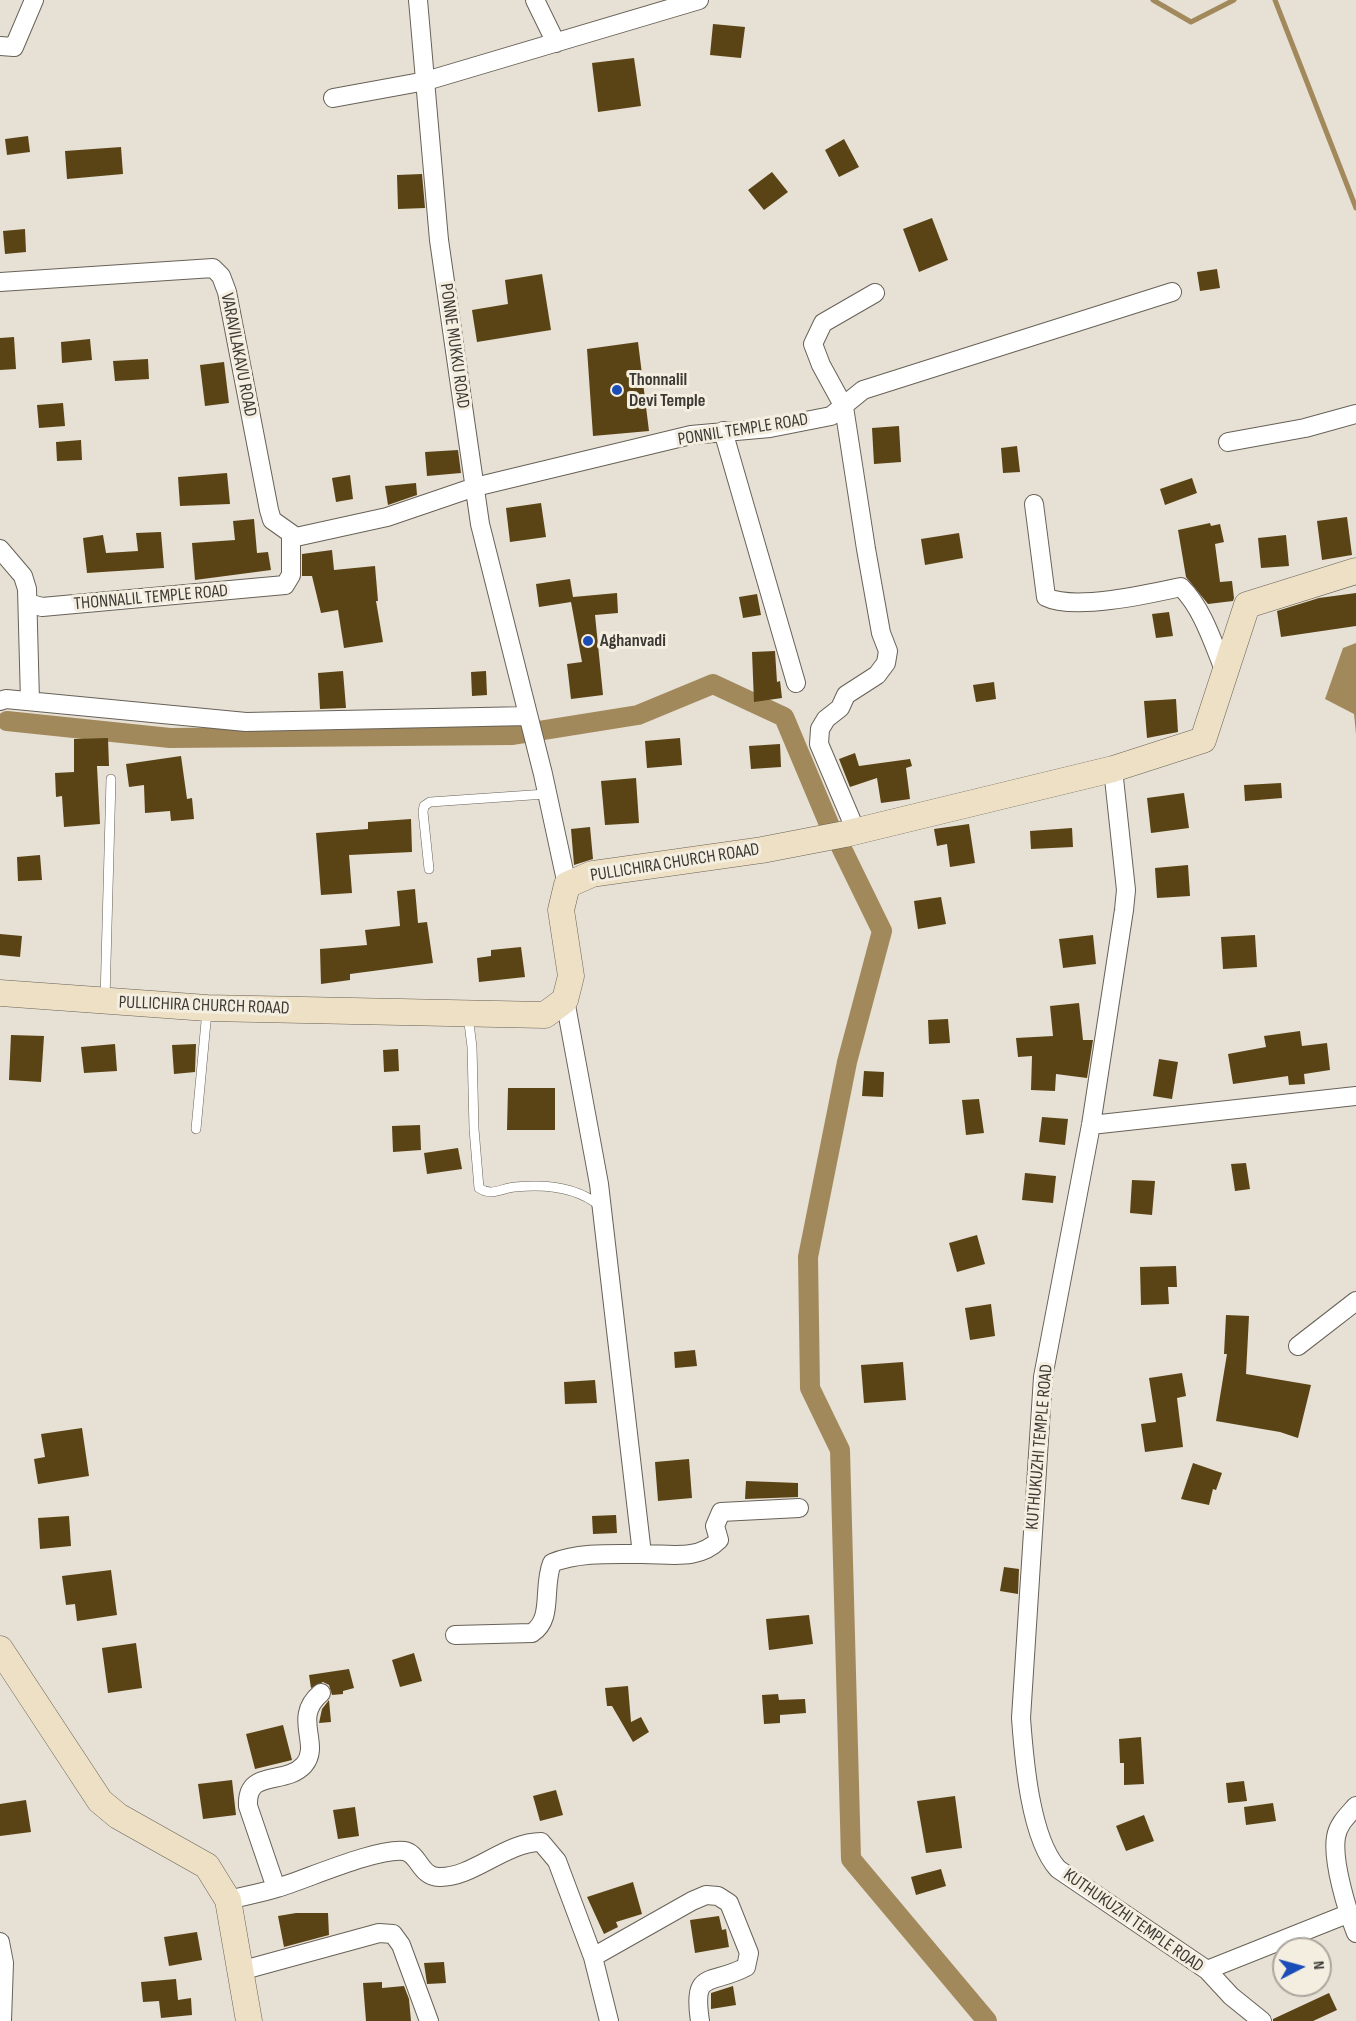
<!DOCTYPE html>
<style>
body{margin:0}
#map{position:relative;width:1356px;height:2021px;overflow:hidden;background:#e7e0d4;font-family:"Sofia Sans Condensed",sans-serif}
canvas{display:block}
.north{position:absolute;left:1272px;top:1937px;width:60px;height:60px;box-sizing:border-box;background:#f4eee1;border:2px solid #aba69d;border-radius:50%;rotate:84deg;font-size:16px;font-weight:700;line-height:24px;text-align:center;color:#3d3a36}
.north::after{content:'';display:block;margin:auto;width:21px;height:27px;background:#1b4cb8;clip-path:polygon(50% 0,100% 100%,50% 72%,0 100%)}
</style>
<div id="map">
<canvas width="1356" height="2021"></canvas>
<div class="north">N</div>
</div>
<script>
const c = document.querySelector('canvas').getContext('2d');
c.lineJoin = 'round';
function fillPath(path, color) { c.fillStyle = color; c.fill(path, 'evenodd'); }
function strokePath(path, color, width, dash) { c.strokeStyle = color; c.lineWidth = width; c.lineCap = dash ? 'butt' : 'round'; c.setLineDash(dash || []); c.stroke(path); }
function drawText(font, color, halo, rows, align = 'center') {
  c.font = font + ' "Sofia Sans Condensed",sans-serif'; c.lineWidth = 6; c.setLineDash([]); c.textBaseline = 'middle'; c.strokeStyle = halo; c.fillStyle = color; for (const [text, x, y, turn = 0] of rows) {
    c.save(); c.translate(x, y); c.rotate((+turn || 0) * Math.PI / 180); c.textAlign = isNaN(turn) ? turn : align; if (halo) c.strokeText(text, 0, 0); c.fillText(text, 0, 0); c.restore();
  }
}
fillPath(new Path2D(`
 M1356,643V734L1354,714L1325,699L1343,648Z`), '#a1895b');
strokePath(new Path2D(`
 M1153,0L1191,22L1234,0
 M1275,0L1356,208`), '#a1895b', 5);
strokePath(new Path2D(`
 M7,721L170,738L513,735L638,715L713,684L784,717L829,824
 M841,847L882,931L847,1062L808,1257L810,1388L840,1450L851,1859L987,2021`), '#a1895b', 20);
fillPath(new Path2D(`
 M713,24L745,27L741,58L710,55Z
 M634,58L641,106L598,112L592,63Z
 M28,136L30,152L7,155L5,139Z
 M844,139L859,167L839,177L825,150Z
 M121,147L123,174L67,179L65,151Z
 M772,172L788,192L764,210L748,190Z
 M422,174L425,208L398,209L397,175Z
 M932,218L948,260L919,272L903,229Z
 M25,229L26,252L5,254L3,231Z
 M1217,269L1220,288L1200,291L1197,272Z
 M542,274L551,330L477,342L472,310L508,304L505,280Z
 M14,337L16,369L0,370V338Z
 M90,339L92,360L62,363L61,342Z
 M638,342L649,431L593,436L587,349Z
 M148,359L149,379L115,381L113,361Z
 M224,362L229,403L205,406L200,365Z
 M63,403L65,426L39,428L37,405Z
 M899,426L901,462L874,464L872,428Z
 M81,440L82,460L57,461L56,442Z
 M1017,446L1020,472L1003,473L1001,448Z
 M458,450L461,473L427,476L425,452Z
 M227,473L230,504L180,506L178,477Z
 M350,475L353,499L336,502L332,478Z
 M1192,478L1197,493L1165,505L1160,489Z
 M416,483L417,495L388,505L385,486Z
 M541,503L546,537L510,542L506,508Z
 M1347,517L1352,555L1322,560L1317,521Z
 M254,519L257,553L268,552L271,570L195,580L192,543L235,540L233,521Z
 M1210,523L1211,526L1220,524L1224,542L1215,544L1220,582L1232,581L1234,598L1233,601L1208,604L1186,577L1178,530Z
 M161,532L164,568L87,573L83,538L103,535L106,553L138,551L136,533Z
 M959,533L963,558L925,565L921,539Z
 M1286,535L1289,566L1261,568L1258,538Z
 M332,550L334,570L375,566L378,601H376L383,642L344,648L338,610L321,613L312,576H302V554Z
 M570,579L573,597L617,593L618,613L595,615L603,695L571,699L567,664L582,662L571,602L539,607L536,584Z
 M1356,593V626L1281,637L1277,611L1319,598Z
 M757,594L761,615L743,618L739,597Z
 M1169,612L1173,636L1156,638L1152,614Z
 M775,651L777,682L780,681L782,698L754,702L752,652Z
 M343,671L346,708L320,709L318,673Z
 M486,671L487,695L472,696L471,672Z
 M994,682L996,699L976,702L973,685Z
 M1176,699L1178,732L1147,738L1144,701Z
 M108,738L109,766H97L100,824L64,827L62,796L56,797L55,773L74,772V739Z
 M680,738L682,765L647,768L645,741Z
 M780,744L781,767L751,769L749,746Z
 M855,753L859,766L910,759L912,766L906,768L910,799L881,803L877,778L850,787L839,759Z
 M181,756L187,799L192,798L194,819L171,821L170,811L145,813L144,785L129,787L126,764Z
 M636,778L639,823L605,825L601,781Z
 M1281,783L1282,798L1245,801L1244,785Z
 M1184,793L1189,828L1151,833L1147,798Z
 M411,819L412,852L349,855L352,893L321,895L316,833L368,829V822Z
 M969,824L975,863L950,867L947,844L937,846L934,829Z
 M590,827L593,859L574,865L571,829Z
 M1072,828L1073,847L1031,849L1030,831Z
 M40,855L42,880L18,881L17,857Z
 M1188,865L1190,896L1157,898L1155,868Z
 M415,889L418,923L427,922L433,963L350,974V980L321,984L320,949L367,945L365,930L400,926L397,891Z
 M941,897L946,924L918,929L914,901Z
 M0,934L22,936L20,957L0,955Z
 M1093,935L1096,964L1063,968L1059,939Z
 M1255,935L1257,967L1223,969L1221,937Z
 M521,947L525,977L479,982L477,958L491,956V950Z
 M1079,1003L1083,1040H1093L1087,1078L1056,1074L1055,1091L1031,1090L1032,1056L1018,1057L1016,1038L1053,1036L1050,1006Z
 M948,1019L950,1043L929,1044L928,1020Z
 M1300,1031L1302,1046L1327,1043L1330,1070L1304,1074L1305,1084L1289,1085L1288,1076L1233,1084L1228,1054L1266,1047L1264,1036Z
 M11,1035L44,1036L41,1082L9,1080Z
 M115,1044L117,1071L84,1073L81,1047Z
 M196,1044L195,1072L174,1074L172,1045Z
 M398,1049L399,1071L384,1072L383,1050Z
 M1159,1059L1178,1062L1172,1099L1153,1096Z
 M864,1071L884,1072L883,1097L862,1096Z
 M508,1088H555V1130H507Z
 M979,1099L984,1133L966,1135L962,1100Z
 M1042,1117L1068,1119L1065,1145L1039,1142Z
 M420,1125L421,1150L393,1152L392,1126Z
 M458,1148L462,1169L427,1174L424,1153Z
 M1246,1163L1250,1189L1235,1191L1231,1164Z
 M1025,1173L1056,1176L1053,1203L1022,1200Z
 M1132,1180L1155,1181L1152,1215L1130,1213Z
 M977,1235L985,1264L957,1272L949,1243Z
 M1176,1266L1177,1287H1168L1169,1304L1141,1305L1140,1267Z
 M991,1304L995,1336L970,1340L965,1308Z
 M1226,1315L1249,1316L1246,1374L1311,1385L1298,1438L1280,1432L1216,1421L1227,1354H1224Z
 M695,1350L697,1366L675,1368L674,1352Z
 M903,1362L906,1400L864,1403L861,1365Z
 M1182,1373L1186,1396L1177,1398L1183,1447L1145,1452L1141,1424L1156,1422L1149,1378Z
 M595,1380L597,1403L565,1404L564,1382Z
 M82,1428L89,1476L38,1484L34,1459L45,1457L41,1434Z
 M689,1459L692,1498L658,1501L655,1462Z
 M1193,1463L1222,1473L1216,1490L1213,1489L1209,1505L1181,1499Z
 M746,1481L798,1483V1497L745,1499Z
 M616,1515L617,1533L593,1534L592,1516Z
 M69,1516L71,1546L40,1549L38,1518Z
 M1004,1567L1019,1569L1018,1594L1000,1591Z
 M111,1570L117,1615L77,1621L75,1604L66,1605L62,1576Z
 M809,1615L813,1644L769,1650L766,1619Z
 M136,1643L142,1688L108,1693L102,1648Z
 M414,1653L422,1681L400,1687L392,1660Z
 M349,1669L354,1688L343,1691V1694L332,1695L329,1685L323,1682L311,1688L309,1675Z
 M628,1686L631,1722L641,1717L649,1732L633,1742L612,1706H607L605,1688Z
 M778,1694L779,1700L805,1699L806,1713L780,1715V1723L764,1724L762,1695Z
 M329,1700L331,1722L319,1723L322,1709Z
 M283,1725L292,1760L255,1769L246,1734Z
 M1141,1737L1144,1784L1124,1785V1763H1120L1119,1739Z
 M232,1780L236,1815L203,1819L198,1784Z
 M1244,1781L1247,1801L1228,1803L1226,1783Z
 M556,1790L563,1815L540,1821L533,1796Z
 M955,1796L962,1848L926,1853L917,1801Z
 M26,1800L31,1832L0,1836V1804Z
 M1273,1803L1276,1821L1246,1825L1244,1807Z
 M355,1807L359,1836L338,1839L333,1810Z
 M1144,1815L1154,1841L1126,1851L1116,1826Z
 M941,1869L946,1886L916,1895L911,1877Z
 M633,1882L642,1914L616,1922L618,1927L604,1934L587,1897Z
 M296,1913H328L329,1935L284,1947L278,1916Z
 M719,1916L722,1930L726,1929L729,1947L695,1953L690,1920Z
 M197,1932L202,1960L169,1966L164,1937Z
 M444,1962L446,1983L427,1984L424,1963Z
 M176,1979L178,2000L191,1998L192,2015L161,2018L159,2001L143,2002L141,1982Z
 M382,1982V1988L404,1986L409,1999L411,2021H366L363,1983Z
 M733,1986L736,2005L711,2009V1993Z
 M1329,1993L1337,2010L1313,2021H1273V2019Z`), '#5a4415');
const lane = new Path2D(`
 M429,869L423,812L424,806L430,802L546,794
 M105,999L111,779
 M468,1015L472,1047L474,1129L479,1188C492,1197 501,1188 515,1187C544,1184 577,1187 600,1206
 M196,1129L207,1011`);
const street = new Path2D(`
 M418,0L439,240L480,524L543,774L567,885
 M535,0L556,43
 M0,46L14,47L34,0
 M333,98L426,81L699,0
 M0,282L213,268L221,276L227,292L269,510L272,520L296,537L387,517L475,487L691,435L770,428L831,416L863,390L1172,292
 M723,431L796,683
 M1228,442L1305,428L1356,414
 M1034,504L1046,597C1074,611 1149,594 1181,587C1203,609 1213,643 1225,672
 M0,549L23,576L27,589L30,701
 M28,603L42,607L285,585L291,575V534
 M0,701L6,699L246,722L528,716
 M1113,769L1126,890L1124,910L1091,1125L1043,1377L1021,1718C1024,1759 1030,1838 1058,1869L1207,1970L1231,1996L1262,2021
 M856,831L819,744L820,729L826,719L840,708L846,695L877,675L886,663L888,651L881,633L866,549L844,407L821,365L813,344L823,323L875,293
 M1091,1125L1356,1096
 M1298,1346L1356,1301
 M642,1554C671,1554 698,1561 719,1540L715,1526L721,1512L799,1508
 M455,1635L532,1633C554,1619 542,1588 552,1563C579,1552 613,1554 642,1554L599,1184L565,1000
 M1356,1806C1348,1815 1338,1824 1336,1837C1332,1861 1347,1910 1356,1933
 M276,1888L248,1806C246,1768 285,1786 304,1765C322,1744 291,1718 321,1693
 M228,1900C244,1896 261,1893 277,1888C307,1879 376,1848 404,1851C419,1853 420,1877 439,1877C473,1878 505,1842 541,1842L557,1861L593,1957L609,2021
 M0,1942L4,1963L2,2021
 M593,1957L692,1901L706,1895L718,1896L729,1903L749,1953L746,1967C710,1986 692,1969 700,2021
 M1207,1970L1350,1913
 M240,1971L379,1933L393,1934L401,1945L429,2021`);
const secondary = new Path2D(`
 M0,993L207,1008L545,1015L565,1000L571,976L561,910L567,885L592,874L762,850L845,834L1113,769L1203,740L1247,605L1356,571
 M0,1649L100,1801L118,1816L207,1866L228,1900L249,2021`);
strokePath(lane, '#676157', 10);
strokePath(street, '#676157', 20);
strokePath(secondary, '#676157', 27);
strokePath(lane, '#fff', 9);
strokePath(street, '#fff', 18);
strokePath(secondary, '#eee0c4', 26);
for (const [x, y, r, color] of [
 [617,390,6,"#1b4cb8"],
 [588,641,6,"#1b4cb8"]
]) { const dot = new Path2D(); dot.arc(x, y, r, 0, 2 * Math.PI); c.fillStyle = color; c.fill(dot); strokePath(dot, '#f4eee1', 2); }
drawText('18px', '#3d3a36', '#f4eee1', [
 ["PONNE MUKKU ROAD",454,346,82],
 ["VARAVILAKAVU ROAD",238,355,79],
 ["PONNIL TEMPLE ROAD",743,430,-9],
 ["THONNALIL TEMPLE ROAD",151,598,-5],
 ["PULLICHIRA CHURCH ROAAD",675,863,-9],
 ["PULLICHIRA CHURCH ROAAD",204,1006,2],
 ["KUTHUKUZHI TEMPLE ROAD",1040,1447,-85],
 ["KUTHUKUZHI TEMPLE ROAD",1133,1921,35]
]);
drawText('bold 18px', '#3d3a36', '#f4eee1', [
 ["Thonnalil",629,380],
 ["Devi Temple",629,401],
 ["Aghanvadi",600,641]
], 'left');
</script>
